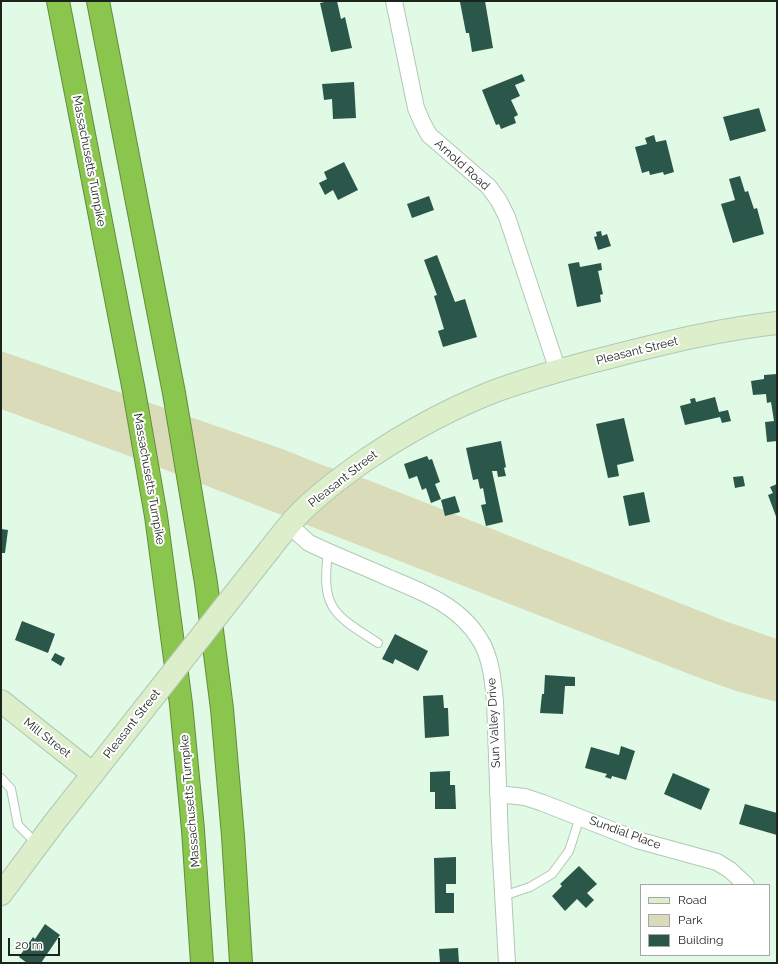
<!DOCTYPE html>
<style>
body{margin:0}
#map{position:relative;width:778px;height:964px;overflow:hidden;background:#e1fae6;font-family:Raleway,sans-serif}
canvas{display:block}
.frame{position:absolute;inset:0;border:2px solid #1b241d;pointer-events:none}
.legend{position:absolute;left:640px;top:884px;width:130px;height:72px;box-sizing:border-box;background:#fff;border:1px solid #a4a7a5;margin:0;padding:5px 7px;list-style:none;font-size:12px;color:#1b241d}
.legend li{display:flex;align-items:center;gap:8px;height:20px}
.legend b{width:20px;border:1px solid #a4a7a5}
.scale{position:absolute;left:8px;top:938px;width:52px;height:18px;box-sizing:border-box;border:2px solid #1b241d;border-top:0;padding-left:5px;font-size:12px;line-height:14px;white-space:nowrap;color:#1b241d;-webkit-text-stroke:3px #fff;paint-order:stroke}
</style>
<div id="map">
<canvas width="778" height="964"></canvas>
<div class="frame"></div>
<ul class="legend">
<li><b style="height:5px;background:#dceeca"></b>Road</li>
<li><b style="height:11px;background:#d9dbb9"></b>Park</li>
<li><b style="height:11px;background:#2a574a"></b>Building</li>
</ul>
<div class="scale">20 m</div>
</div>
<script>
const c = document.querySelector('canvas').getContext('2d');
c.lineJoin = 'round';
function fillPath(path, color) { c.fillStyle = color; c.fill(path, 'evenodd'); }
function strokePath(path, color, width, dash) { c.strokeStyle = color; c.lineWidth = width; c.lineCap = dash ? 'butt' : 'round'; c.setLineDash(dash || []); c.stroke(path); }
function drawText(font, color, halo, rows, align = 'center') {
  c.font = font + ' Raleway,sans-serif'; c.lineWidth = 4; c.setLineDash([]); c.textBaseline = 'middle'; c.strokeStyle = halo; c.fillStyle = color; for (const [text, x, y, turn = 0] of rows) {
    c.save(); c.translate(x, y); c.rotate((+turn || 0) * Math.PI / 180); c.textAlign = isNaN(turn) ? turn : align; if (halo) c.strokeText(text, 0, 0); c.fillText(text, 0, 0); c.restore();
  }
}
fillPath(new Path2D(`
 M1,351L285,450L322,465L368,480L725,621L777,639V702L736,691L697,677L148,463L1,409Z`), '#d9dbb9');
fillPath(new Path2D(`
 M329,1H337L341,19L345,17L352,48L331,52L320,3Z
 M465,1H485L493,48L472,52L469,33H466L460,2Z
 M522,74L525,81L515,85L520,96L511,100L518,115L514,117L516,123L501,129L499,124L496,125L482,90Z
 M354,82L356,118L333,119L332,99L324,100L322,84Z
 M759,108L766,131L730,141L723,117Z
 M654,135L656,142L666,140L674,172L664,175L663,172L650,175L649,171L642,173L635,147L647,144L645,138Z
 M344,162L358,190L338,200L333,190L325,195L319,183L327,179L324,172Z
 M740,176L745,192L748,191L754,209L757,208L764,234L733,243L721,204L735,200L729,179Z
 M429,196L434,210L412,218L407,204Z
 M601,231L602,236L607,234L611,246L598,250L594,237L597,236L596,232Z
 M437,255L455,302L465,299L477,337L443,347L438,331L444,329L434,296L437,295L424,260Z
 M579,262L580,267L601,263L602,270L598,271L603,294L600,295L601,302L577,307L568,264Z
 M777,374V441L767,442L765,422L774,421L771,402L767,403L766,394L753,395L751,381L764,379V375Z
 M715,397L719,412L728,410L731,421L722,423L720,417L685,425L680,406L691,403L690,399L695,398L696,402Z
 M624,418L634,461L617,465L619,476L608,478L596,424Z
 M501,441L506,467L504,468L506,476L498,477L497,471H492L503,522L486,526L481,505L486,504L483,488L480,489L478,479L473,480L466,448Z
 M427,456L429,460L432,459L440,482L435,484L441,499L431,503L426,488L422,490L417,476L409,479L404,464Z
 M743,476L745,486L735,488L733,477Z
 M777,484V519L768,495L773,493L770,487Z
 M644,492L650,522L629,526L623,496Z
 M455,496L460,512L445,516L441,500Z
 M1,529L8,530L5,553H1Z
 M22,621L55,634L48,653L15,640Z
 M395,634L428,651L418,671L395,659L393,664L382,659Z
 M55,653L65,658L61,666L51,660Z
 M545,675L575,677V686H565L563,714L540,713L542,694H544Z
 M443,695L444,708H448L449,736L425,738L423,696Z
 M621,746L635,751L626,780L612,776L611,779L605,777L607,774L585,768L591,747L619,755Z
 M450,771V785H455L456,809H435V792H430V772Z
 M673,773L710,789L701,810L664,794Z
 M745,804L777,813V835L739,824Z
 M456,857V884H446V893H454V913H435L434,858Z
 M579,866L597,884L587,893L594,900L586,908L577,899L565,911L552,896L562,886L560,884Z
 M45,924L60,935L41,963H27L19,957L33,937L35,939Z
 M458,948L459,963H440L439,949Z`), '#2a574a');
const lane = new Path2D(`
 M328,552C321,609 333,614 378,643
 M1,778L11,789L18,825L37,844
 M503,896L530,887L552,874L569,851L580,817`);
const street = new Path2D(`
 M394,1L416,108L422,122L429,135L489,187L499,201L507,217L558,371
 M289,525L309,543L322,549C344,559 367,568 389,578C423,592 460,606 480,640C491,657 493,681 495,701L500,840L507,963
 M498,794L525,797L543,803L637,840L717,862L730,870L746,885`);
const secondary = new Path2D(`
 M270,549C280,536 290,523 301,512C321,492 344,475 367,459C407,432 449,409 495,391C534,377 574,366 614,356C668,342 722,329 777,323
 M1,701L93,774
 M1,894L54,823L121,738`);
const highway = new Path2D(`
 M58,1L134,391L156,516L181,704L193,830L202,963
 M98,1L174,393L206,583L222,709L233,836L241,963`);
strokePath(lane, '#b0c8b5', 10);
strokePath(street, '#b0c8b5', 18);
strokePath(secondary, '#b0c8b5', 24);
strokePath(highway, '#638d3c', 24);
strokePath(lane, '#fff', 8);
strokePath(street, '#fff', 16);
strokePath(secondary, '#dceeca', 22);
strokePath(highway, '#8ac54d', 22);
const secondaryBridge = new Path2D(`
 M121,738L270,549`);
strokePath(secondaryBridge, '#b0c8b5', 24, []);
strokePath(secondaryBridge, '#dceeca', 22);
drawText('12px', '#1b241d', '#fff', [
 ["Massachusetts Turnpike",89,161,79],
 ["Arnold Road",462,165,42],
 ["Pleasant Street",637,351,-14],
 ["Massachusetts Turnpike",149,479,80],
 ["Pleasant Street",343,479,-38],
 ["Sun Valley Drive",494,723,-93],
 ["Pleasant Street",132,724,-52],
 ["Mill Street",47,738,38],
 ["Massachusetts Turnpike",190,801,-95],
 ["Sundial Place",625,833,20]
]);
</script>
